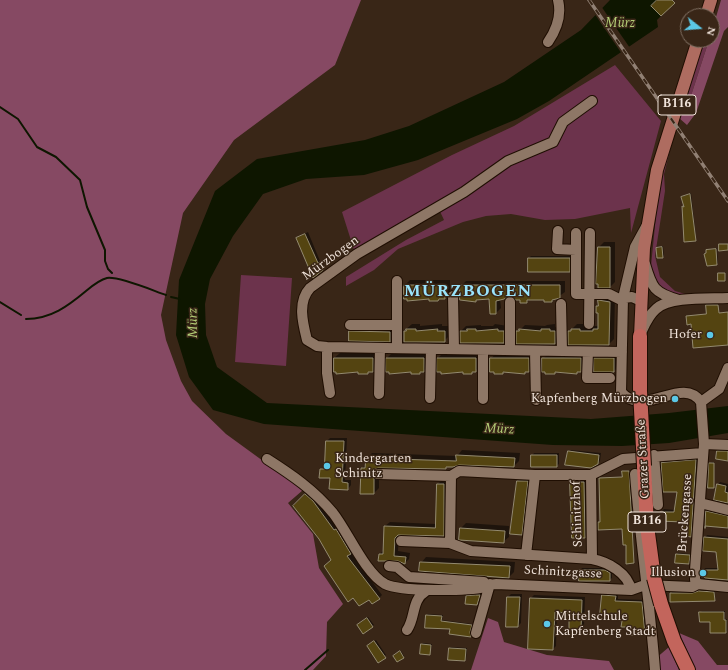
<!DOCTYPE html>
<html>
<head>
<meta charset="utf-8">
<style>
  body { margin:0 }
  #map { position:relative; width:728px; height:670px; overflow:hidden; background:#392617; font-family:Spectral,serif }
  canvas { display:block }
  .north { position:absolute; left:680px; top:8px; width:40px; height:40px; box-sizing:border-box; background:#392617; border:1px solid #827265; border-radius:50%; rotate:107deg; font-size:11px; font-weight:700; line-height:16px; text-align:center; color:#f0e3da }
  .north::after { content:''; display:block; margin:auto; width:14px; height:18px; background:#5bc8e7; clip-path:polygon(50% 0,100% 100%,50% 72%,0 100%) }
</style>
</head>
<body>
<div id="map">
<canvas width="728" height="670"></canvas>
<div class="north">N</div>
</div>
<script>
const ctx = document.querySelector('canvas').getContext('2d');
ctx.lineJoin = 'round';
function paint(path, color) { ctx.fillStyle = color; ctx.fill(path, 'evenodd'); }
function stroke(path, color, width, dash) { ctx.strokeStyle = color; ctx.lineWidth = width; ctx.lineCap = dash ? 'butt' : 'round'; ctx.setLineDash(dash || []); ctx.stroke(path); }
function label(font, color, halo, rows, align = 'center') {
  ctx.font = font + ' Spectral,serif'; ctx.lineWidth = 3; ctx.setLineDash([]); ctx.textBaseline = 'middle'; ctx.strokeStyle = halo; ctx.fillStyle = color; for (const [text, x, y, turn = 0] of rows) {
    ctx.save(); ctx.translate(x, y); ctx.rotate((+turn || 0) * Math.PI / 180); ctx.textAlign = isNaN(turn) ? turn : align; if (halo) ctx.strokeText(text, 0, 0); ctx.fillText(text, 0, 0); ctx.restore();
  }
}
paint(new Path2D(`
  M703,40H709L688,105L679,118Z
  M615,65L661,121L631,233L630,208L575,219L545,220L511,214L486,216L463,222L398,249L374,270L346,286V277L406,240L444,220L437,205L355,253L342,212L452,155L514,126Z
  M675,131L664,174L665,191L655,256L660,277L675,291L692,296L668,294L655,283L651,266L660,175Z
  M241,275L292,278L286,366L235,362Z`), '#6c334c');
paint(new Path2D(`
  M0,0H361L335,65L234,140L183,213L161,315L166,340L181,381L192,401L226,434L303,490L288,503L313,534L319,568L343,604L327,622L326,656L313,670H0Z
  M721,0H728V27L724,31L696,113L687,125L679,118L688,105L709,40H712V31Z
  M488,618L498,622L504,642L547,655L609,661L614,670H471Z
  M679,633L698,641L717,665H728V670H696Z
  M669,647L679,670H657L655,659Z`), '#864963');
paint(new Path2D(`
  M610,0H657L651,6L661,16L657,20L658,27L549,101L517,119L418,160L364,175L306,179L263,194L233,236L210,279L205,304L206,335L217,367L267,403L591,419L669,413L728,406V433L669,443L622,446L553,445L264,424L213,410L189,377L176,335L179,280L215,191L257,159L365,140L409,126L504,82L581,30Z`), '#0e1600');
paint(new Path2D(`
  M601,6L630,48L622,54L594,13Z`), '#392617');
paint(new Path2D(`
  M691,193L696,238L695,240L683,207L684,205L682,197Z
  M308,232L320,261H322L325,267L323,270L297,238Z
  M604,242H615V282L610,287H599V247Z
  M663,246L664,255L663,257L657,248Z
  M717,248L718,263L717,264L707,251Z
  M531,256H571V268L569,271L529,258Z
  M410,280H450V293L445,298H430L404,286Z
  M466,281H565V292L551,302L545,299H530L527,302L510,294L500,299L501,308L496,313L490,298H478L476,300L461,286Z
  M604,296L615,297L614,339L609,344L569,332L577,324H585V326H597L599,325V312L597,307Z
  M412,324H420V326L442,324V326H449V336L444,341L404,331Z
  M495,324L508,326V337L503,342L461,331L466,326L481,325V326H493Z
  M555,324V327L560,326V338L555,343L518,332L525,325L545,326L547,325Z
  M356,327H395V335L390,341L350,340V332Z
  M340,353H378V366L373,371L334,358Z
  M392,353H429V366L420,373L412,371L387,358Z
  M443,353H481V366L472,373L464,371H442L438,358Z
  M533,353L534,366L525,373L505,371L503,373L490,359L496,354Z
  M586,353L585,366L576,373L556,372L554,373L546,371L543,359L548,354Z
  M600,353L619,354V366L614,371L595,359Z
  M330,438H347L345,480H351V485L348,489L321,470L325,466L327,441Z
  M721,449H728V460L718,452Z
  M462,450L520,453L519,461L514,466L459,464L448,466L446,468L376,467L379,473V488L374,493H361L362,468L367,464V458L372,453L457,456Z
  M571,450L601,453L600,461L597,464L569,452Z
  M534,453H559V464L556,466L532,456Z
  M699,458L693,533L690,536L684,521L661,512L664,509L675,510L678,490L662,463L665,460Z
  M712,462H714L713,487L710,464Z
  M623,471H630L634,562L627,563V544L623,528L599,522L601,521V478L623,477Z
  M523,476H532L526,529L521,534L518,481Z
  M576,477H588L590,531L585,537H573L571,482Z
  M442,480H449L448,531L443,535L399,534L398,551L410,553L409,559L405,563L380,554L384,550L385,526L390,522L436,524L438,484Z
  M720,482L728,484V502L718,485Z
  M309,492L339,526L353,550L351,553L382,595L379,598L332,560L319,538L294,506Z
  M709,510L728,514V527L707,512Z
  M466,523L509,526V537L503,542L461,528Z
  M707,535L728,537V570L702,571L705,568H719L717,551L705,538Z
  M678,553L690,554V562L688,563L677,554Z
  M426,557L515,562L514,572L509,577L421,563Z
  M582,568H607L612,571V578L609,580L580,571Z
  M701,590L715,591V599L671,601L672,592L694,593Z
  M606,593H618V599L645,600L648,631L645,634H630V626L603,596Z
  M481,594L477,604L467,596L468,595Z
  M511,594H522L521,623L518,626L508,597Z
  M534,595L585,597L584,626L581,629L570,612L557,611L556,646L553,649L529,648L531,598Z
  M702,611H725V619H727V631L711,632V621L700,613Z
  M428,614L443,615L442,620L472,624V635L471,636L451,628L427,615Z
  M368,617L374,625L364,632L360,623Z
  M376,640L386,655L379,661L370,645Z
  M423,643L432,644L430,654L422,645Z
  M451,647L467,648L466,659L465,660L450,648Z
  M401,651L404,656L403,657L395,655Z`), '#0007');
stroke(new Path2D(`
  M0,107L18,119L37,147L56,157L80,180L87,207L105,250V261L108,269L112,273
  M171,297L180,299
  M0,302L21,315
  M26,319C51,319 68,306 86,291C92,286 99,280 107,278C119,276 154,291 166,295
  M305,670L328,650`), '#0e1600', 2);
const building = new Path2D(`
  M657,0H672L675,3L661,16L651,6Z
  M690,194L696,241L684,242L682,206L684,207L681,197Z
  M305,234L318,263L320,262L323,270L313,278L296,238Z
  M719,244H728V250L719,251Z
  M598,247H610V288H598V284H596Z
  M662,247L663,258H657L656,248Z
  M716,249L717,265L707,266L704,254L706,253V250Z
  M528,258H570V272H528Z
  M718,273H725V281H718Z
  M404,285H445V299H439L438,301H429V299L407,301V299H404Z
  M460,285H560V298L552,300V302H544V300H527V303H520V300H516L510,296L504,299L496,301V314H490L489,299L476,300V302L460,300Z
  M598,300L610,302L609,345H568V331H571V329H580V331H593V329H598V313H596V306H598Z
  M706,305H718L719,313L728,312V345L693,348L691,324L687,325L686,316L706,314Z
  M406,329H416V331L438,329L437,331H445V342H404V331H406Z
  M467,329H476V331L498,329V331H504V343H460V331H467Z
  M519,329L541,331V329H550V331H555V344H516V331H519Z
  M349,331L390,332V342L349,341Z
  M334,358H373V372H368V374H358V372L336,374V372H334Z
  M386,358H424V372H420V374H411V372L389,374V372H386Z
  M437,358H476V372H472V374H463V372L441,374V372H437Z
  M490,358H529V372H525V374L503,372V374H494V372H490Z
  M542,358H581V372H577V374L555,372V374H545V372H542Z
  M594,358H614V372H594Z
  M326,441H344L342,482L348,483V490L329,489L330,478H319L320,469H324Z
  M568,451L599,455L598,464L591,468L565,465Z
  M717,451H728V461L716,459Z
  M456,455L515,458L514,467L459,465L453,467H446V469L378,468L373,470L372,473L374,479V494H360L361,468H365L366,458L456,461Z
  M531,455H557V467H531Z
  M696,460L691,537L680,535L683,522L659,521L660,512H674L677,492H663L661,463Z
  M709,463H714V488H708Z
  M622,471H629L634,563L626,564V545H623L622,529L598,530V522H600L599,478L622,477Z
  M517,481H528L522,535L510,534Z
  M570,482H584L585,538H572Z
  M437,484H444V536L398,535L395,538L394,556L406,557L405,564L398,561H378L379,554H383L384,526L435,528Z
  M717,484L726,486L725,492L728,493V503L714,500Z
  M305,494L313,501L334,530L336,529L351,554L347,556L380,599L372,604L369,600L359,606L353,598L348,602L324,566L331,560L319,539L293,506Z
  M706,511L728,516V528L705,526V528Z
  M460,528L505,531L504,543L459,540Z
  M704,537L728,539V580L705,578L702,575V570H718L716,552L703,551Z
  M676,554L690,555L689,564L675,563Z
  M420,562L510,566L509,578L419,571Z
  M579,570H605L610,573V581H579Z
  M699,591L714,592L715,601L670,602V593H692Z
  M476,595H480L477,605L465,604L466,596Z
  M602,595L616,596L615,601L642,602L645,635H629V627H621L622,621L617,620V616L600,615Z
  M507,597H520L518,627H506Z
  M530,598L582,600L581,630H569V613L555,612L553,650L528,649Z
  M699,612H724V620H726V633H710V622H700Z
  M426,615L442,616L441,621L472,625L470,632L471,637L449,634L450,629L425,628Z
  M367,618L373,627L363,634L357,625Z
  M374,641L386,658L378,663L367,646Z
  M421,644L431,645L430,655L420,654Z
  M449,648L466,649L465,661L448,660Z
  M400,651L404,658L397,662L393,656Z`);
paint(building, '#544411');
stroke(building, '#938a70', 1);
const minor = new Path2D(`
  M548,42C557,29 562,16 558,0
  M592,101L563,122L553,142L508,161L464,192L357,254L310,288C297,302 303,324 307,340L317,346L327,347L622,352
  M647,225L635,247L623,298L621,392C644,419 682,375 701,402
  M558,231L557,249L576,250
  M576,233V294H609L623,301
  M645,264C652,288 654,293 679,300
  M453,296L454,349
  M623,298L632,297L641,301
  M510,302V350
  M561,304L562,351
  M589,324L590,233
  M350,325H397
  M641,333C645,324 648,316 656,309C670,296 709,299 728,298
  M327,347V373L330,393
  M397,348V281
  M535,351L536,400
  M588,352L587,378H610
  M379,394L380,348
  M430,398L431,349
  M483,399V350
  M701,402L719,389L728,368
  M704,444L728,445
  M654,455L658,505
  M267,459C292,475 314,490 333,513C348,532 365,573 385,584C401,592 467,591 485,587C489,586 492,584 496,584L631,590L645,585L692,587L698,584
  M378,474L451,476
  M635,474C640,539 650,604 655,670
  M591,475L592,559C608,562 628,573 631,590
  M591,475L623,459L703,453
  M700,503L728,510
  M401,541L450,543L471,551L592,559
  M450,543L451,476L459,471L535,475H591
  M526,555L535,475
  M389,566L397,567L409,577L484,582
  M698,584L695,580V570L704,444L701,402
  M698,584L728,587
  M407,630C416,617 411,600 426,591
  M476,633L490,584`);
const major = new Path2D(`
  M706,16L711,0
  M640,336L644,248L657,170L698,40`);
const highway = new Path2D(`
  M640,336V391
  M644,466L647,526L654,578
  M661,604L674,641L688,670`);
stroke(minor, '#1f0e02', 12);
stroke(major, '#1f0e02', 14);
stroke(highway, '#1f0e02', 16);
stroke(minor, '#8e7766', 10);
stroke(major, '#ae6c60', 12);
stroke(highway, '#c3655c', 14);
const rail = new Path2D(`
  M589,0L728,201`);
stroke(rail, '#918074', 3.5);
stroke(rail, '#392617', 2, [6]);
const highwayBridge = new Path2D(`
  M640,391L644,466
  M654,578L661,604`);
stroke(highwayBridge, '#1f0e02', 16, []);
stroke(highwayBridge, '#c3655c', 14);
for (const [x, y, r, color] of [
  [710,335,4,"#5bc8e7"],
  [675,399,4,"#5bc8e7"],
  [327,466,4,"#5bc8e7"],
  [703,573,4,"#5bc8e7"],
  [547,624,4,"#5bc8e7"]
]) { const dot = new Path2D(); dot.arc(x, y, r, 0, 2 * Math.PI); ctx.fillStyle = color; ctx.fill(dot); stroke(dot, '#392617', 1.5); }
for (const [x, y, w] of [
  [677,105,38],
  [647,522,38]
]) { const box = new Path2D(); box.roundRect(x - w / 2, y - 10, w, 20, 3); ctx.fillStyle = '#392617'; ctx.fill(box); stroke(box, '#f0e3da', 1); }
label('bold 12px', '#f0e3da', null, [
  ["B116",677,105],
  ["B116",647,522]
]);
label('13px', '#f0e3da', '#392617', [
  ["Mürzbogen",331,259,-36],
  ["Grazer Straße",644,459,-93],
  ["Brückengasse",686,513,-86],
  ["Schinitzhof",578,514,-92],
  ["Schinitzgasse",563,573,3]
]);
label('13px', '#f0e3da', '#392617', [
  ["Hofer",702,335],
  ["Kapfenberg Mürzbogen",667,399],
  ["Kindergarten",335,459,"left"],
  ["Schinitz",335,474,"left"],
  ["Illusion",695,573],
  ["Mittelschule",555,617,"left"],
  ["Kapfenberg Stadt",555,632,"left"]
], 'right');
label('italic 14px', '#b3ce76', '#392617', [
  ["Mürz",620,24],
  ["Mürz",194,323,-91],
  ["Mürz",499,430,3]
]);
ctx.letterSpacing = '1px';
label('bold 17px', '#9ae4fb', '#392617', [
  ["MÜRZBOGEN",468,293]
]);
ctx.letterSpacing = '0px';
</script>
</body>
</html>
